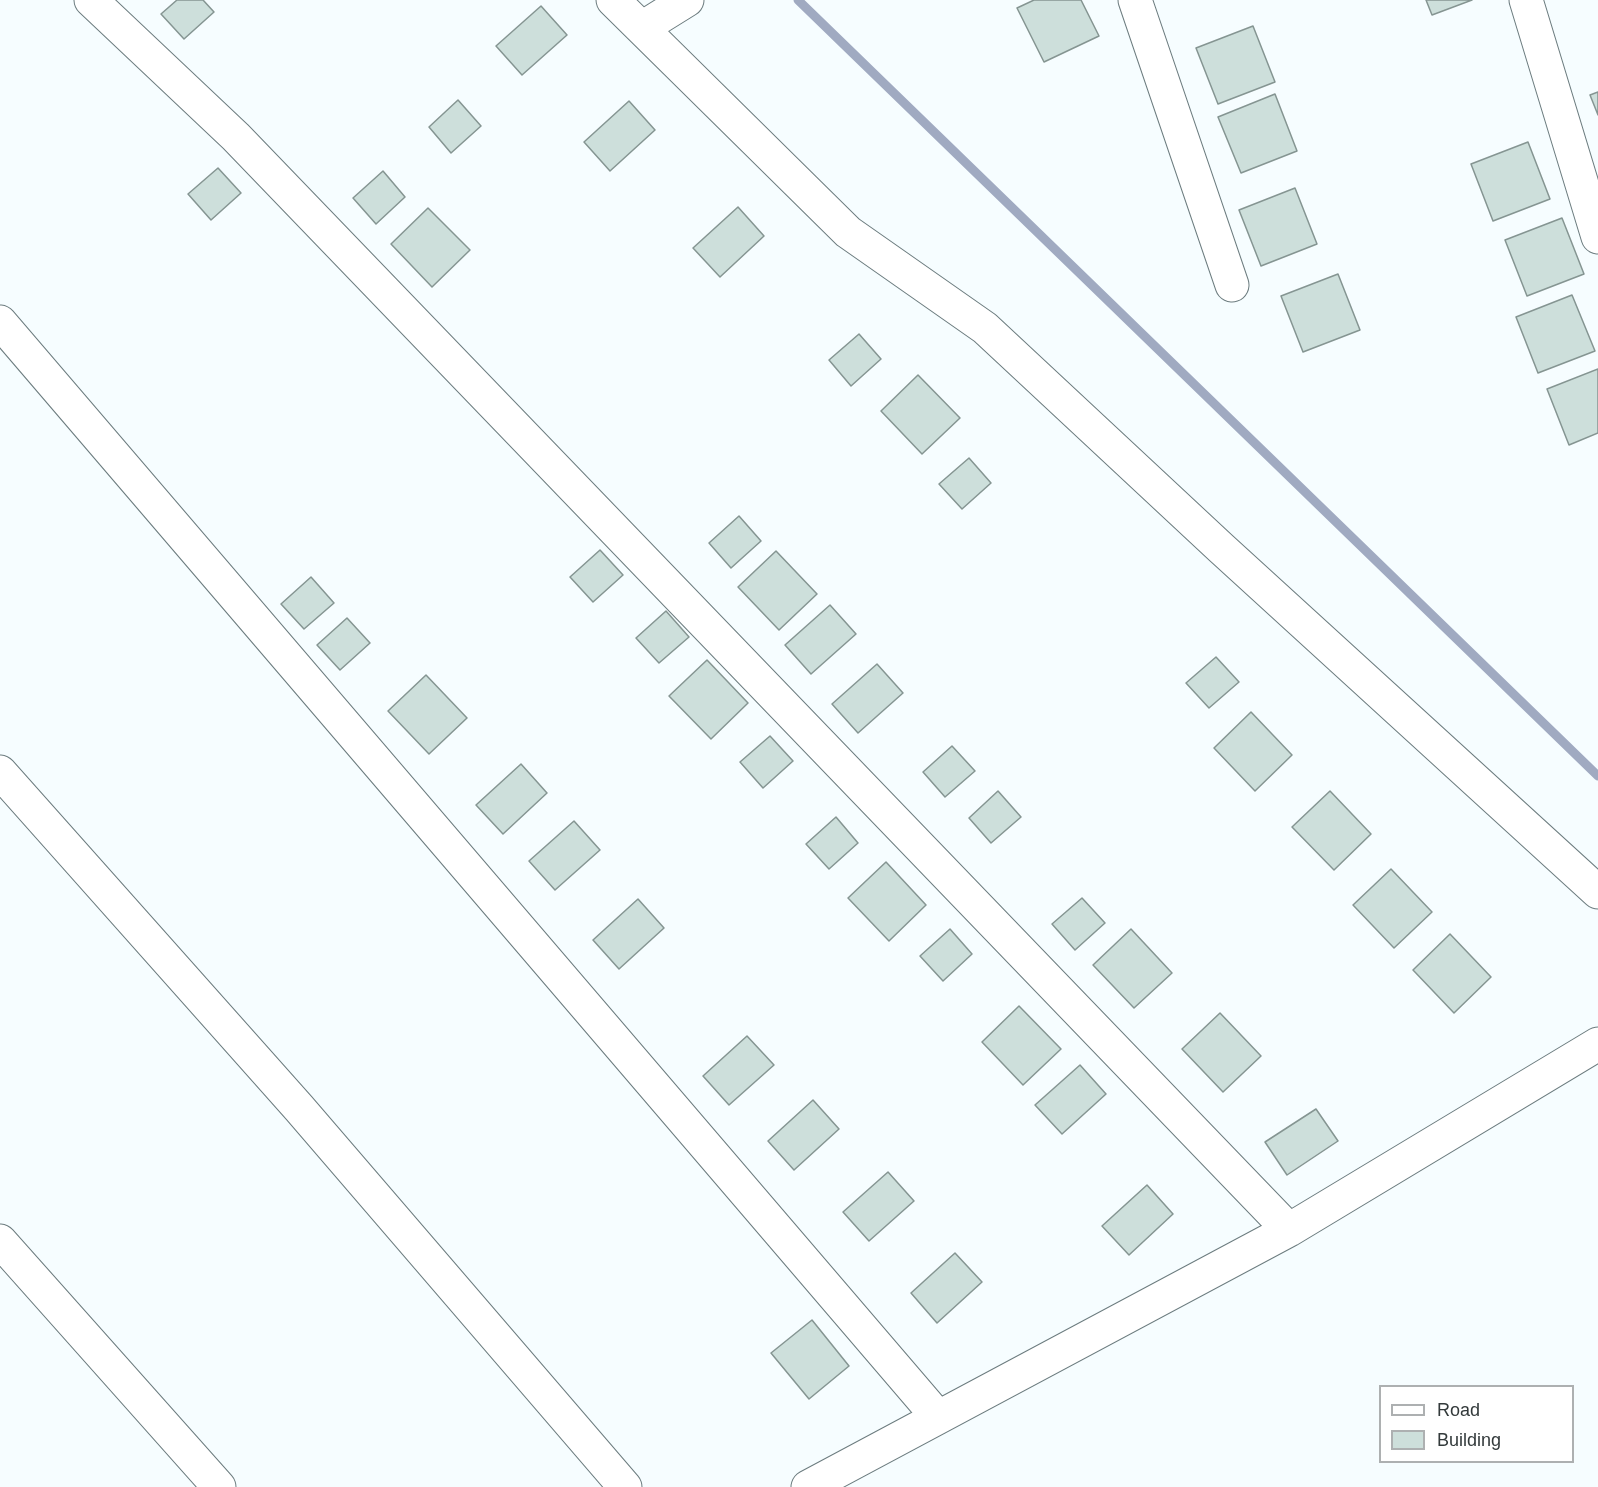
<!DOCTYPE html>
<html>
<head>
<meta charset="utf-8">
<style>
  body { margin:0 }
  #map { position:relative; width:1598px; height:1487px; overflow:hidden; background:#f6fdff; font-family:Arial,sans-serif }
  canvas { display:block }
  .legend { position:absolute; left:1379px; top:1385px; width:195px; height:78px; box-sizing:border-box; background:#fff; border:2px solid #adb0b1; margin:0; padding:8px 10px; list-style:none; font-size:18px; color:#333a3b }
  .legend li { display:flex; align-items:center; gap:12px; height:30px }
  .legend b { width:30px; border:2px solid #adb0b1 }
</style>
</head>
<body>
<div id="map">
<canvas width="1598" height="1487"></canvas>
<ul class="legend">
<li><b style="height:8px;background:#fff"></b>Road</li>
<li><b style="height:16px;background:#cddfdb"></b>Building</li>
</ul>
</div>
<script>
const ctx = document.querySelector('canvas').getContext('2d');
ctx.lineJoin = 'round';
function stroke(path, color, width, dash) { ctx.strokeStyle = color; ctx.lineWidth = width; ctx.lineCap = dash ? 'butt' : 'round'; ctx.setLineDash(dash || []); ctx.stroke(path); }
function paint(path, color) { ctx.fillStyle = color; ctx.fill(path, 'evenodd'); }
stroke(new Path2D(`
  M798,0L1598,776`), '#a0aac1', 9);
const building = new Path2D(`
  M177,0H203L214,12L184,39L161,14Z
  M1034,0H1081L1099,36L1044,62L1017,8Z
  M1426,0H1472L1432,15Z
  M541,6L567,35L522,75L496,46Z
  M1253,26L1275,82L1218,104L1196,48Z
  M1598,92V115L1590,95Z
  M1275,94L1297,151L1241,173L1218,117Z
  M458,100L481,126L451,153L429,127Z
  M629,101L655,130L610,171L584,142Z
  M1528,142L1550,199L1493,221L1471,164Z
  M218,168L241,193L211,220L188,194Z
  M383,171L405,197L376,224L353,198Z
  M1295,188L1317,244L1261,266L1239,210Z
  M738,207L764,236L720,277L693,248Z
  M428,208L470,250L432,287L391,244Z
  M1562,218L1584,274L1527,296L1505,240Z
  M1338,274L1360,330L1303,352L1281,296Z
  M1572,295L1595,351L1538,373L1516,317Z
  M859,334L881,359L851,386L829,360Z
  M1598,369V433L1569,445L1547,389Z
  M918,375L960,418L922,454L881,411Z
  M969,458L991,483L962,509L939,484Z
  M739,516L761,541L731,568L709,543Z
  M600,550L623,575L593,602L570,577Z
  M776,551L817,594L779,630L738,587Z
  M311,577L334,603L304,629L281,604Z
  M830,605L856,634L811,674L785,645Z
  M666,611L689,637L659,663L636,638Z
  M347,618L370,643L340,670L317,645Z
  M1216,657L1239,682L1209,708L1186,683Z
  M707,660L748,703L711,739L669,696Z
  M877,664L903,693L858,733L832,704Z
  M426,675L467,718L429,754L388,711Z
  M1251,712L1292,755L1255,791L1214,748Z
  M770,736L793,761L763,788L740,762Z
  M952,746L975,771L945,797L923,772Z
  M521,764L547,793L503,834L476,805Z
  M998,791L1021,817L991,843L969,818Z
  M1330,791L1371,834L1334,870L1292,827Z
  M836,817L858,843L829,869L806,844Z
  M574,821L600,850L555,890L529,861Z
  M886,862L926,905L889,941L848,898Z
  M1391,869L1432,912L1394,948L1353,905Z
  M1082,898L1105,923L1075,950L1052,924Z
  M638,899L664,928L619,969L593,940Z
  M950,929L972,954L943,981L920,956Z
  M1131,929L1172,973L1134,1008L1093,965Z
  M1450,934L1491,977L1454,1013L1413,970Z
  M1019,1006L1061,1049L1023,1085L982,1042Z
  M1220,1013L1261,1056L1223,1092L1182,1049Z
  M747,1036L774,1065L729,1105L703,1076Z
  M1080,1065L1106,1094L1062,1134L1035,1105Z
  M813,1100L839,1129L794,1170L768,1141Z
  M1316,1109L1338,1141L1287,1175L1265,1142Z
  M888,1172L914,1201L869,1241L843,1212Z
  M1147,1185L1173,1214L1129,1255L1102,1226Z
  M955,1253L982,1282L937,1323L911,1293Z
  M812,1320L849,1366L809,1399L771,1353Z`);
paint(building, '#cddfdb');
stroke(building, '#859592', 1.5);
const minor = new Path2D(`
  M91,0L236,137L1289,1230
  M613,0L848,232L985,328L1221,548L1598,892
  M1135,0L1232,285
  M1526,0L1598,237
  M642,28L687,0
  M0,322L937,1416
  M0,772L299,1108L625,1487
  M0,1241L219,1487
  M808,1487L1289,1230L1598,1044`);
stroke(minor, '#6c7c7f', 35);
stroke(minor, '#fff', 33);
</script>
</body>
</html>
